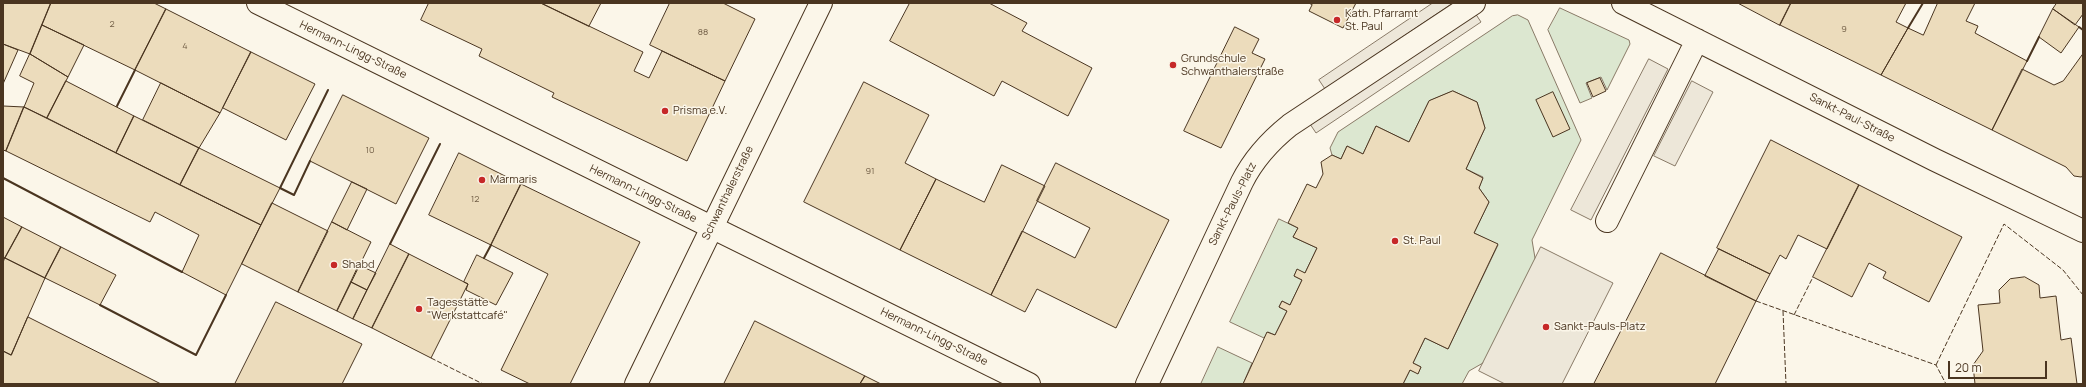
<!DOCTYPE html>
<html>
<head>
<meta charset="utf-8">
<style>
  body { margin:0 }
  #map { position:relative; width:2086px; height:387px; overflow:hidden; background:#fbf6e9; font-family:Manrope,sans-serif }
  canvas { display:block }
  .frame { position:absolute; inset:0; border:4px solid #4a3520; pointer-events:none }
  .scale { position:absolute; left:1948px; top:361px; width:99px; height:18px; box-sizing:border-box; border:2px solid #4a3520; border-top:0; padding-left:5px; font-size:12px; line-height:14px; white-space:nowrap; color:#4a3520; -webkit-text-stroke:3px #fbf6e9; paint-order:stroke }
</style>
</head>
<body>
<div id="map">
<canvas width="2086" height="387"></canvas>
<div class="frame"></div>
<div class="scale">20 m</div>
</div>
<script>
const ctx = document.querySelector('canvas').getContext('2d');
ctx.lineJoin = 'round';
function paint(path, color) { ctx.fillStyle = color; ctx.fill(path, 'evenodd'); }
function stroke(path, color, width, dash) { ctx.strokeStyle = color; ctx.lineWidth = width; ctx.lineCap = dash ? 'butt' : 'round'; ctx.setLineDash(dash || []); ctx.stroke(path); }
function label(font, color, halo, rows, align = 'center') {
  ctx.font = font + ' Manrope,sans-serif'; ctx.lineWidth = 3; ctx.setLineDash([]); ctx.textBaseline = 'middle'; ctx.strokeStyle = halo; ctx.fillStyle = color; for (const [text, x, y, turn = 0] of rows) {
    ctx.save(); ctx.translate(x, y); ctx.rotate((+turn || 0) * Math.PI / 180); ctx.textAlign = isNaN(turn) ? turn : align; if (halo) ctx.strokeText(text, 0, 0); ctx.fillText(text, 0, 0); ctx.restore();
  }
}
const green = new Path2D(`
  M1560,8L1629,40L1630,44L1607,90L1601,77L1586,83L1592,98L1580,103L1548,30Z
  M1518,15L1528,20L1581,140L1532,240L1536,264L1490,359L1469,371L1462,384H1403L1410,370L1418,373L1421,367L1413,363L1425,338L1448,349L1498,245L1474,233L1489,202L1479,188L1483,177L1466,169L1485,128L1477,102L1453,91L1429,101L1409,142L1376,126L1363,154L1347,146L1341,159L1332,155L1330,148L1338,132L1512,16Z
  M1279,219L1298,228L1293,237L1317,248L1305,273L1297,270L1294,276L1302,280L1290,305L1282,301L1279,307L1287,311L1275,335L1268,332L1264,338L1230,322Z
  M1218,347L1252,363L1243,384H1201Z`);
paint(green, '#dce7d0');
stroke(green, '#887966', 1);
const parking = new Path2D(`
  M1433,3H1453L1325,89L1319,80Z
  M1475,13L1481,22L1316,133L1310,124Z
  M1649,59L1668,69L1591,220L1571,210Z
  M1692,81L1713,92L1675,166L1654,156Z
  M1541,247L1613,283L1562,384H1505L1479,371Z`);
paint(parking, '#ede7d9');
stroke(parking, '#887966', 1);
const building = new Path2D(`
  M3,3H51L30,54L3,44Z
  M51,3H154L166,9L135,70L42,25Z
  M429,3H541L643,52L634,71L649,78L662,51L725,81L687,161L552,97L554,93L479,56L482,49L421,20Z
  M541,3H601L589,26Z
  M670,3H723L755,19L725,81L650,45Z
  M910,3H989L1027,23L1022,31L1092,68L1068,116L1002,81L994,96L890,41Z
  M1309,3H1356L1343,28L1309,11L1312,5Z
  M1738,3H1791L1780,25Z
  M1791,3H1906L1896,22L1908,28L1881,75L1780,25Z
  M1938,3H1975L1966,21L1978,26L1975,33L2027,61L1992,130L1881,75L1908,28L1923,35Z
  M2057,3H2083V14L2075,25L2053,9Z
  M166,9L251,52L220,113L135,70Z
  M2053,9L2079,27L2061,53L2039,37Z
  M42,25L84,45L68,77L30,54Z
  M1235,27L1259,39L1252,53L1265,59L1221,148L1184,131Z
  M3,44L18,50L3,84Z
  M251,52L315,84L286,140L223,108Z
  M30,54L68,77L47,118L24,107L34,83L20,76Z
  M2083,54V176L2081,177L2074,176L2066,167L1992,130L2022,69L2054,85L2063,81Z
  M1600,78L1606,91L1593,97L1587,83Z
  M66,81L134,116L116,153L47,118Z
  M864,82L929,115L905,163L936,179L900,250L804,202Z
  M161,83L220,113L199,148L143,120Z
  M1453,91L1477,102L1485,128L1466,169L1483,178L1479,188L1489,202L1474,233L1498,244L1448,349L1425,338L1413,363L1421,367L1418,374L1410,370L1403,384H1243L1267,332L1275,335L1287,311L1279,307L1282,301L1290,305L1302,280L1294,276L1297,269L1305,273L1317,248L1293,237L1298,228L1288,223L1307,184L1316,188L1323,174L1321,162L1332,155L1341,159L1347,146L1363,154L1376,126L1409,142L1429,101Z
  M1553,92L1570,129L1553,137L1536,100Z
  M343,95L429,138L396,204L310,161Z
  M3,106L24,107L6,151L3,150Z
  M24,107L261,225L226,295L182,272L199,235L155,212L150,222L6,151Z
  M134,116L199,148L180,185L116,153Z
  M1771,140L1859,185L1827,249L1798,235L1786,259L1780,255L1770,274L1717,248Z
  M199,148L280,188L261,225L180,185Z
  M459,153L521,184L491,245L429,215Z
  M1056,163L1169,220L1116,328L1037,289L1025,312L991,295L1022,231L1075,258L1090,228L1037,201Z
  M1002,165L1045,186L991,295L900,250L936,179L984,202Z
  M352,182L367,189L347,230L332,222Z
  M521,184L640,242L570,384H530L501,370L548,274L491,245Z
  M1859,185L1962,237L1929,302L1883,278L1886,272L1869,263L1852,297L1813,277Z
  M272,203L328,231L298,292L242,264Z
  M3,217L22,227L5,258L3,257Z
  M332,222L371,242L337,311L298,292Z
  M22,227L61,247L45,278L5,258Z
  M390,244L409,254L372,328L353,319Z
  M61,247L116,275L100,305L45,278Z
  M1719,249L1770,274L1756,301L1705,276Z
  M1661,253L1756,301L1715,384H1594Z
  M409,254L468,284L431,358L372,328Z
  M477,255L513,273L496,305L466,290L468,284L464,282Z
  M5,258L45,278L11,355L3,351V263Z
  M359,265L376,273L367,290L351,282Z
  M2025,277L2039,285L2040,298L2056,296L2061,340L2071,338L2077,384H1975L1973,365L1983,351L1978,305L2000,303L1999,290L2010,279Z
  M351,282L367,290L353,319L337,311Z
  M276,302L362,344L342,384H235Z
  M28,317L161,384H3V351L11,355Z
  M755,321L865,376L860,384H724Z
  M865,376L881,384H860Z`);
paint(building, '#ecdcbc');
stroke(building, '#4a3520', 1);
const street = new Path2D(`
  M258,3L1029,384
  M1623,3L1935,160L2083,231
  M1607,221L1697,40
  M1147,384L1242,182C1254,158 1270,141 1290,125L1474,3`);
const secondary = new Path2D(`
  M636,384L821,3`);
stroke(street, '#4a3520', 24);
stroke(secondary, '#4a3520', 24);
stroke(street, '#fbf6e9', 22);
stroke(secondary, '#fbf6e9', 22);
stroke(new Path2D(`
  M1756,301L1936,365L1946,384
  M1783,311L1786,384
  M1794,315L1813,277
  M431,358L483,384
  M1936,365L2004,224L2063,270L2083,295`), '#4a3520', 1, [5, 2]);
stroke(new Path2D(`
  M2079,27L2083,30
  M1908,28L1923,3
  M2027,61L2039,37
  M117,106L135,70
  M310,161L294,195L280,188L328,90
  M3,178L182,272
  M390,244L440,144
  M484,258L491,245
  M100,305L196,355L226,295`), '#4a3520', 2);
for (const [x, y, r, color] of [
  [1337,20,4,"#c62828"],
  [1173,65,4,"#c62828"],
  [665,111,4,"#c62828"],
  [482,180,4,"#c62828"],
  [1395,241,4,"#c62828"],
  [334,265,4,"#c62828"],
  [419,309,4,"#c62828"],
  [1546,327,4,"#c62828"]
]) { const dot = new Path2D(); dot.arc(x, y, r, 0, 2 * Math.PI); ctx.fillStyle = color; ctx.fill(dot); stroke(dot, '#fbf6e9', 1.5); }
label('9px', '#725f47', null, [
  ["2",112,24],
  ["9",1844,29],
  ["88",703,32],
  ["4",185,46],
  ["10",370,150],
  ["91",870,171],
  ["12",475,199]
]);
label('11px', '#4a3520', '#fbf6e9', [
  ["Kath. Pfarramt",1345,14],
  ["St. Paul",1345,27],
  ["Grundschule",1181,59],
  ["Schwanthalerstraße",1181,72],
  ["Prisma e.V.",673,111],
  ["Marmaris",490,180],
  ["St. Paul",1403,241],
  ["Shabd",342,265],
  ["Tagesstätte",427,303],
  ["\"Werkstattcafé\"",427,316],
  ["Sankt-Pauls-Platz",1554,327]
], 'left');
label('11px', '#4a3520', '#fbf6e9', [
  ["Hermann-Lingg-Straße",353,50,26],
  ["Sankt-Paul-Straße",1852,118,27],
  ["Schwanthalerstraße",728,193,-64],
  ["Hermann-Lingg-Straße",643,194,26],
  ["Sankt-Pauls-Platz",1233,204,-63],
  ["Hermann-Lingg-Straße",934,337,26]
]);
</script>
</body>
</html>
